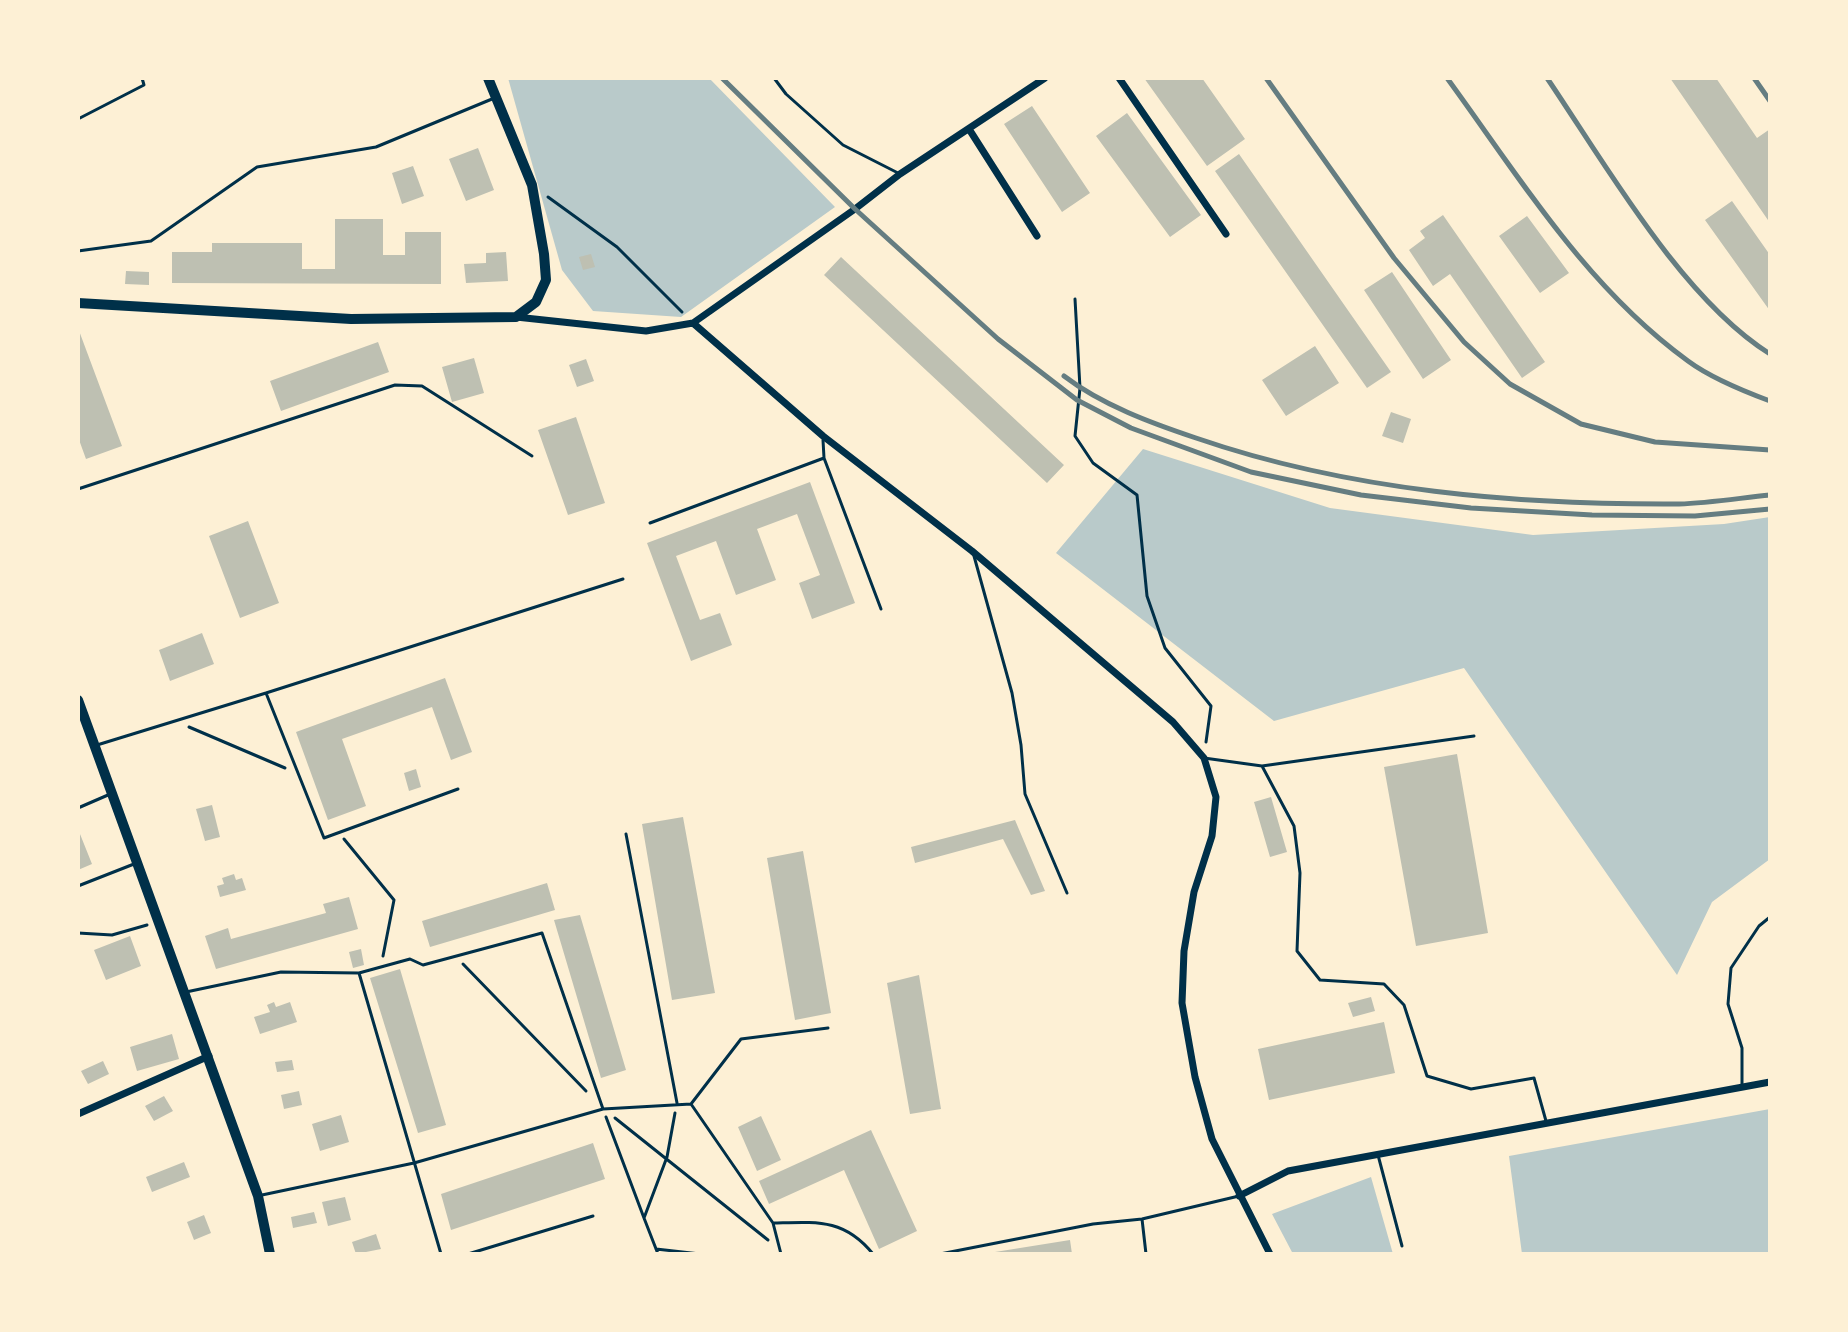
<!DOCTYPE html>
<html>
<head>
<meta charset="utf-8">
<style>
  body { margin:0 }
  #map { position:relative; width:1848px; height:1332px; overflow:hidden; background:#fdf0d5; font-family:Commissioner,sans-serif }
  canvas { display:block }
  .frame { position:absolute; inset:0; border:80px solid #fdf0d5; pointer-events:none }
</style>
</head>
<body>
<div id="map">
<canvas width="1848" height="1332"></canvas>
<div class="frame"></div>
</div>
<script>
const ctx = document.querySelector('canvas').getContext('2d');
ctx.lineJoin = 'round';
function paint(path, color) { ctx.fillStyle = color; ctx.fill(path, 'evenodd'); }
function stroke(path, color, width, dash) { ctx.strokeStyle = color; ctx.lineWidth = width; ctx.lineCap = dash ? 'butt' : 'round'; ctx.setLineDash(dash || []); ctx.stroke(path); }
paint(new Path2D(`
  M508,78H709L835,207L681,317L593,311L562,270Z
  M1143,449L1330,508L1533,535L1724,524L1770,517V859L1712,902L1677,975L1464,668L1274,721L1056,553Z
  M1770,1109V1254H1522L1509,1156Z
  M1371,1177L1393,1254H1293L1272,1214Z`), '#b9caca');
paint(new Path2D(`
  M1144,78H1202L1245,139L1207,166Z
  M1670,78H1716L1757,138L1770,129V223Z
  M1032,106L1090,193L1062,212L1004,124Z
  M1127,113L1201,215L1170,237L1096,136Z
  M478,148L494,190L466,201L449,159Z
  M1239,154L1391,372L1367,388L1215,171Z
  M413,166L424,196L402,204L392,173Z
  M1732,201L1770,255V311L1705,220Z
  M1443,215L1545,362L1522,378L1450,274L1433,286L1409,250L1425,238L1420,231Z
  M1527,216L1569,273L1540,293L1499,236Z
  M335,219H383V255H405V232H441V284L172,283V252H212V243H302V269H335Z
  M506,252L508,281L466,283L464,264L486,263V253Z
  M591,254L595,267L583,270L579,257Z
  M841,257L1064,465L1047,483L824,275Z
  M126,271L149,272V285L125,284Z
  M1392,272L1451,360L1423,379L1364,290Z
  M78,328L122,446L86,459L78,437Z
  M378,342L389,372L281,411L270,381Z
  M1315,346L1339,383L1286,416L1262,380Z
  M474,358L484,393L452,402L442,367Z
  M586,359L594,381L577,387L569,365Z
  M1391,412L1411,419L1403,443L1382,436Z
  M576,417L605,503L568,515L538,430Z
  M810,482L855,603L812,619L799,583L820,575L797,514L757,529L776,580L736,595L716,541L676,556L700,620L720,613L732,645L691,661L647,543Z
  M248,521L279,603L240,618L209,536Z
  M202,633L214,664L170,681L159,650Z
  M445,678L472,752L451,760L432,707L342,739L366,806L328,820L296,732Z
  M1457,754L1488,933L1416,946L1384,767Z
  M416,769L421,787L409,791L404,773Z
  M1271,797L1287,852L1270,857L1254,802Z
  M212,805L220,837L205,841L196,809Z
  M683,817L715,993L672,1000L642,824Z
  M1015,820L1045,891L1031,895L1003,839L915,863L911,847Z
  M78,829L92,864L78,870Z
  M803,851L831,1013L795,1020L767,858Z
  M234,874L236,880L242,878L246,890L220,897L217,886L224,884L222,878Z
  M547,883L555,910L430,947L422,921Z
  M349,897L358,929L216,969L205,936L228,928L231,939L326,913L323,904Z
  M580,915L626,1070L601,1078L554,920Z
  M130,936L141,966L106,980L94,950Z
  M361,949L364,965L353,968L349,952Z
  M400,969L446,1125L418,1133L370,978Z
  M919,975L941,1109L910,1114L887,983Z
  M1371,997L1375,1011L1353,1017L1348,1003Z
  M274,1002L276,1007L290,1002L297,1022L260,1034L254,1017L270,1012L267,1005Z
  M1384,1022L1395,1073L1269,1100L1258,1049Z
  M172,1034L179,1059L137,1071L130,1047Z
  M292,1060L294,1070L277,1072L275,1062Z
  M103,1061L109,1074L88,1084L81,1071Z
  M299,1091L302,1105L284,1109L281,1095Z
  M164,1096L173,1111L154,1121L145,1106Z
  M341,1115L349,1142L320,1151L312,1124Z
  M761,1116L781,1160L757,1171L738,1127Z
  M871,1130L917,1231L879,1249L844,1170L769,1204L759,1181Z
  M593,1143L605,1179L451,1230L441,1194Z
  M184,1162L190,1177L152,1192L146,1177Z
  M345,1197L351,1220L328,1226L322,1202Z
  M314,1212L317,1223L293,1228L291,1217Z
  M204,1215L211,1233L194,1240L187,1222Z
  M376,1234L381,1249L356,1254L352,1242Z
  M1070,1240L1072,1254H995V1252Z`), '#bec0b2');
stroke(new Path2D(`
  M548,197L617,247L682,312
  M1075,299L1080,388L1075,436L1093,463L1137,495L1147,596L1165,648L1211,706L1206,742
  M189,727L285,768
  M344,839L394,900L383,956
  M78,933L112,935L147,925
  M463,964L586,1091
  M606,1117L644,1218
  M615,1118L768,1240
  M656,1249L700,1254
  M658,1254L644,1218L667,1157L675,1113`), '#003049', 3);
stroke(new Path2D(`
  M774,78L786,94L843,145L900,174
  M78,119L144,85L142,78
  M78,251L151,241L257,167L376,147L492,99
  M823,440L824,458L881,609
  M78,489L395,385L422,386L532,456
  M650,523L824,458
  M974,556L1012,693L1021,745L1025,794L1067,893
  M266,693L623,579
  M97,745L266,693L324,838L458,789
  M1204,758L1262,766L1474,736
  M1262,766L1294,826L1300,873L1297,951L1320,980L1384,984L1404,1005L1427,1076L1471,1089L1534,1078L1546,1121
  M78,808L108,795
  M626,834L677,1103
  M78,886L134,864
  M359,973L441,1254
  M186,992L281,972L359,973L410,959L423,965L542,933L603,1109
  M1742,1088V1048L1728,1004L1731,968L1759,926L1770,917
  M691,1104L741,1039L828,1028
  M1378,1155L1402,1246
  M262,1195L414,1163L603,1109L691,1104L773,1223C816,1222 844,1218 873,1254
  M1142,1219L1146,1254
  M773,1223L781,1254
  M468,1254L593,1216
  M940,1254L1093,1224L1142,1219L1239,1196`), '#003049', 3);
stroke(new Path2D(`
  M1119,78L1226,234
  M969,129L1037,236
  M516,317L646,331L693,323L823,436L972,551L1173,722L1204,758L1216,797L1212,836L1194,892L1184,951L1182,1003L1195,1077L1212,1139L1270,1254
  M693,323L855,209L900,174L1045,78
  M78,1114L209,1056
  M1239,1196L1288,1171L1770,1082`), '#003049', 7);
stroke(new Path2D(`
  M78,303L351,319L516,317L536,302L546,280L544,254L532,185L488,78
  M78,700L258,1196L270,1254`), '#003049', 10);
stroke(new Path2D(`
  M722,78L855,209L998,339L1077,400L1131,428L1251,472L1361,495L1471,508L1592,515L1695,516L1770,509
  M1266,78L1394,258L1464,342L1510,384L1581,424L1655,442L1770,450
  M1447,78C1520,178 1586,287 1688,361C1711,378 1743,391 1770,401
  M1547,78C1606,165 1682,299 1770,354
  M1754,78L1770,101
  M1064,376C1102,405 1151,423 1196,438C1350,491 1517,505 1679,504C1709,503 1740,498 1770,495`), '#657d81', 5);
</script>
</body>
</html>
